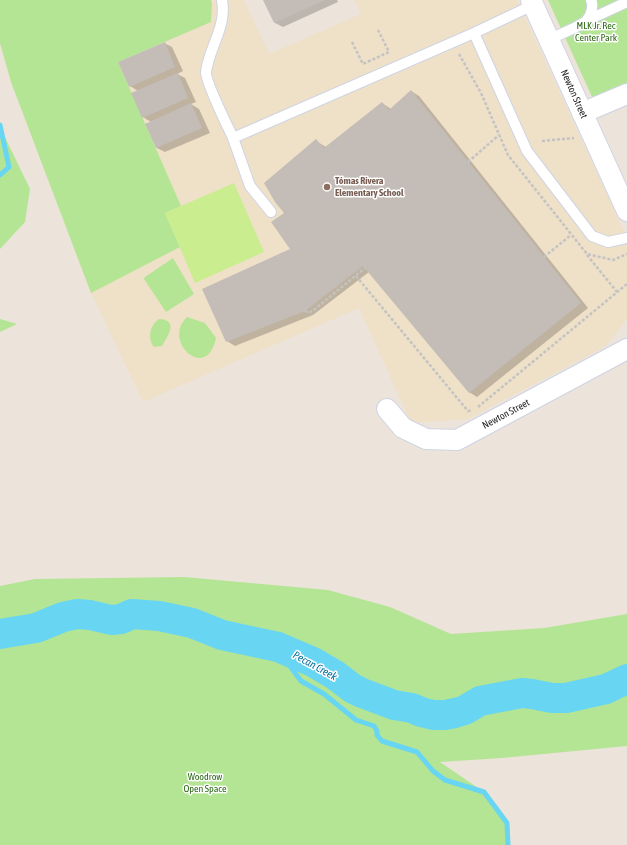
<!DOCTYPE html>
<html>
<head>
<meta charset="utf-8">
<style>
  body { margin:0 }
  canvas { display:block; background:#ece3da }
</style>
</head>
<body>
<canvas width="627" height="845"></canvas>
<script>
const ctx = document.querySelector('canvas').getContext('2d');
ctx.lineJoin = 'round';
function paint(path, color) { ctx.fillStyle = color; ctx.fill(path, 'evenodd'); }
function stroke(path, color, width, dash) { ctx.strokeStyle = color; ctx.lineWidth = width; ctx.lineCap = dash ? 'butt' : 'round'; ctx.setLineDash(dash || []); ctx.stroke(path); }
function label(font, color, halo, rows, align = 'center') {
  ctx.font = font + ' "Asap Condensed",sans-serif'; ctx.lineWidth = 3; ctx.setLineDash([]); ctx.textBaseline = 'middle'; ctx.strokeStyle = halo; ctx.fillStyle = color; for (const [text, x, y, turn = 0] of rows) {
    ctx.save(); ctx.translate(x, y); ctx.rotate((+turn || 0) * Math.PI / 180); ctx.textAlign = isNaN(turn) ? turn : align; if (halo) ctx.strokeText(text, 0, 0); ctx.fillText(text, 0, 0); ctx.restore();
  }
}
paint(new Path2D(`
  M0,0H244L269,54L361,14L354,0H517L627,238V319L606,346L468,419L411,423L359,308L143,402L91,293L11,82L0,43Z`), '#efe0c8');
paint(new Path2D(`
  M0,0H211L212,3L211,22L118,62L181,206L165,213L180,247L91,293L11,82L0,43Z
  M548,0H627V83L593,99Z
  M0,127L30,189L25,222L0,249Z
  M173,258L194,294L166,312L144,279L145,277Z
  M187,317L205,323L216,338C207,383 161,341 187,317Z
  M0,319L17,324L0,332Z
  M159,319C179,320 168,336 162,346L154,347C147,338 150,325 159,319Z
  M184,577L328,590L390,607L451,634L544,628L627,614V746L502,758L440,762L484,792L507,823L508,845H0V586L35,579Z`), '#b4e594');
paint(new Path2D(`
  M234,183L264,252L195,283L165,213Z`), '#caed8f');
paint(new Path2D(`
  M265,0H337L338,2L283,27L275,23Z
  M164,43L172,47L183,71L177,74L185,78L196,102L191,104L199,109L210,133L165,152L157,148L146,124L151,122L143,117L138,91L130,86Z
  M411,91L419,96L588,308L477,397L469,392L369,272L313,315L235,346L227,341L292,249L286,213L316,141L326,147L382,103L391,109Z`), '#0003');
stroke(new Path2D(`
  M0,125L9,167L0,175
  M278,647L284,658L301,681L324,694L356,720L374,726L377,731V735L382,741L417,752L433,771L445,780L484,792L507,823L508,845`), '#68d5f3', 5);
stroke(new Path2D(`
  M0,634L36,628L63,617L77,614L90,615L111,620L121,619L132,614L159,616L192,623L222,635L278,647L313,662L335,675L352,688L362,693L394,705L412,708L421,712L433,715H445L455,713L465,710L480,701L522,693L532,694L552,698H566L606,689L627,679`), '#68d5f3', 30);
paint(new Path2D(`
  M263,0H325L274,23Z
  M165,42L175,67L129,87L118,62Z
  M178,73L188,98L142,118L131,93Z
  M411,90L581,303L469,393L363,266L305,311L226,342L202,289L290,249L271,222L284,213L275,202L264,183L316,139L324,148L382,102L389,110Z
  M191,103L202,128L156,148L145,124Z`), '#c4bdb7');
const lane = new Path2D(`
  M222,0C227,27 209,47 206,72C205,81 228,127 233,138L474,33
  M533,5L474,33L527,151L592,236L608,242L627,238
  M586,21L627,2
  M549,39C557,36 582,25 586,21C591,16 594,6 591,0
  M233,138L250,186L271,212`);
const street = new Path2D(`
  M531,0L627,211
  M582,113L627,94
  M387,409L403,428L426,439L457,440L627,349`);
stroke(lane, '#cfd4e3', 12);
stroke(street, '#cfd4e3', 22);
stroke(new Path2D(`
  M352,42L363,64L389,52L378,30
  M459,54L481,93L508,155L587,254L613,260L627,254
  M542,141L574,138
  M468,162L499,135
  M587,255L617,292
  M544,257L571,235
  M356,276L468,411L472,410
  M305,311L309,313L315,309L365,268
  M478,407L627,284`), '#c3c3c3', 2.5, [3, 2]);
stroke(lane, '#fff', 10);
stroke(street, '#fff', 20);
for (const [x, y, r, color] of [
  [327,187,4,"#8d6e63"]
]) { const dot = new Path2D(); dot.arc(x, y, r, 0, 2 * Math.PI); ctx.fillStyle = color; ctx.fill(dot); stroke(dot, '#fff', 1.5); }
label('10px', '#2c6817', '#fff', [
  ["MLK Jr. Rec",596,26],
  ["Center Park",596,38],
  ["Woodrow",205,777],
  ["Open Space",205,789]
]);
label('10px', '#292929', '#fff', [
  ["Newton Street",574,94,66],
  ["Newton Street",506,414,-28]
]);
label('bold 10px', '#785e54', '#fff', [
  ["Tómas Rivera",335,181],
  ["Elementary School",335,193]
], 'left');
label('italic 11px', '#08729e', '#fff', [
  ["Pecan Creek",315,666,29]
]);
</script>
</body>
</html>
